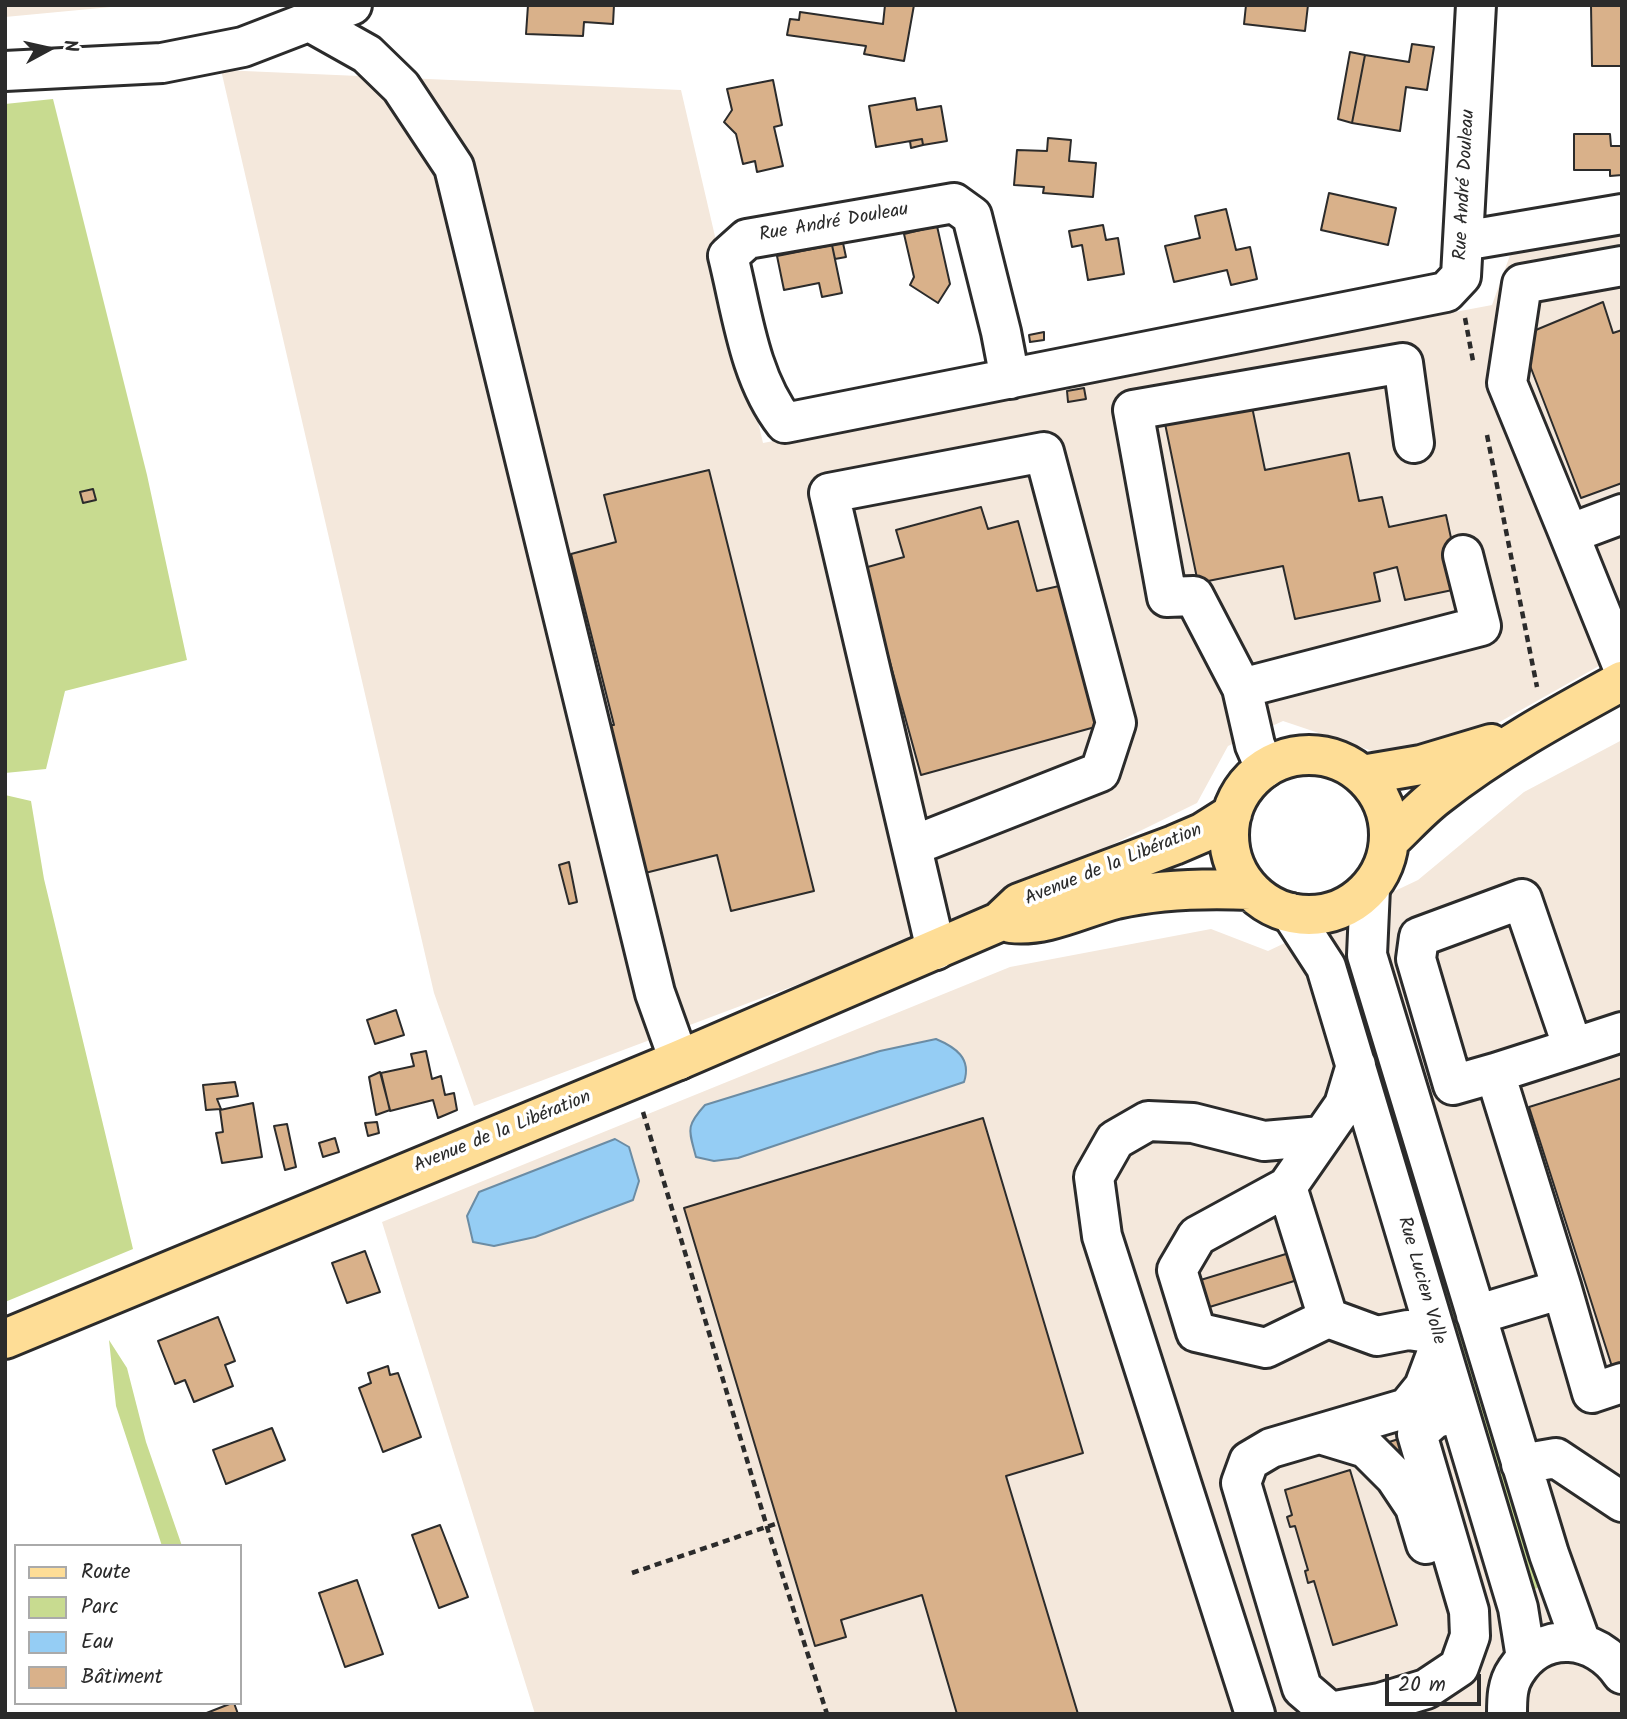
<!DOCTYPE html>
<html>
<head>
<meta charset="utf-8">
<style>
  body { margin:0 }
  #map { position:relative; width:1627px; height:1719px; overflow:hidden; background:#fff; font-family:Kalam,sans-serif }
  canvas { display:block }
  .frame { position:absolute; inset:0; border:7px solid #2b2b2b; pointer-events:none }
  .legend { position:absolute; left:14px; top:1544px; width:228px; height:161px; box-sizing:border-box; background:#fff; border:2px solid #aaa; margin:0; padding:9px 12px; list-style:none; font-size:21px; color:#2b2b2b }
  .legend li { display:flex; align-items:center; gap:14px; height:35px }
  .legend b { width:35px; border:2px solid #aaa }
  .north { position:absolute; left:14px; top:14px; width:70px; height:70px; -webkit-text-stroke:5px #fff; paint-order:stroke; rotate:82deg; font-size:19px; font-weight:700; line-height:28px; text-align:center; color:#2b2b2b }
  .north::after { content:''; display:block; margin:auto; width:24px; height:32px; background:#2b2b2b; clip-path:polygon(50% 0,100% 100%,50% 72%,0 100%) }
  .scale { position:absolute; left:1385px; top:1674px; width:96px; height:32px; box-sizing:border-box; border:4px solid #2b2b2b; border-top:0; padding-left:9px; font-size:21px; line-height:24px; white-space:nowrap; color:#2b2b2b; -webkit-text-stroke:5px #fff; paint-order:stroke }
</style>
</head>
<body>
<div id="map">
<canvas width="1627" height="1719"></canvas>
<div class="frame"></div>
<ul class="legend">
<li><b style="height:9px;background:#fedd96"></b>Route</li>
<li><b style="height:19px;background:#c8db90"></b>Parc</li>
<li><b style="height:19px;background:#95cdf4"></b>Eau</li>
<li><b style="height:19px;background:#d9b18a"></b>Bâtiment</li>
</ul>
<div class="north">N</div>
<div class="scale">20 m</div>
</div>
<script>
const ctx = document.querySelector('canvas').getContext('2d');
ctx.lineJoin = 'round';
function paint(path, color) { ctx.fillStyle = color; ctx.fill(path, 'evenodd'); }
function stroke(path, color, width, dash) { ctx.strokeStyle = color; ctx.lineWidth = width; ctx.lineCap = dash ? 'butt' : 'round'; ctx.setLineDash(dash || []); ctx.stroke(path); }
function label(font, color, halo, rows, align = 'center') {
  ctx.font = font + ' Kalam,sans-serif'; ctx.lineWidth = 7; ctx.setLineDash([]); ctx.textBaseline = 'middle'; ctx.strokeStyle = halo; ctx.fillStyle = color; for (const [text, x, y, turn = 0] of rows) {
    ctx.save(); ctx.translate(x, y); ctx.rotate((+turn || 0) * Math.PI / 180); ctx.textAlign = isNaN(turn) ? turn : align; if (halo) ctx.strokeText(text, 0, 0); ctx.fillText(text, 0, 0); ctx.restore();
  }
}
paint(new Path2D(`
  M5,5H132L5,17Z
  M221,70L681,90L763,443L1492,305L1513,247L1622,227V653L1489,728L1384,755L1283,721L1228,746L1197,803L981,909L871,957L474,1106L434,993Z
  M1622,740V1714H535L382,1222L1010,967L1211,929L1268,951L1418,880L1524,792Z`), '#f4e8dc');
paint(new Path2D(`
  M53,99L147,475L187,660L65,691L46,769L5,773V104Z
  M5,795L31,801L44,879L133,1249L5,1302Z
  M1355,967L1543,1585L1525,1594L1336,974Z
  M109,1340L127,1368L146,1442L182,1546H162L116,1406Z`), '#c8db90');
const water = new Path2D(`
  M936,1039C955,1047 972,1058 964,1082L738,1158L714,1161L696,1157C689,1130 685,1127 705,1105L880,1051Z
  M615,1139L629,1147L639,1181L633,1200L535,1237L494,1246L473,1242L467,1216L479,1192Z`);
paint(water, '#95cdf4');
stroke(water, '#6b8ca4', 2);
const building = new Path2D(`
  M528,5H614L613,24L584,22L583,36L526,34Z
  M885,5H914L904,61L864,54L866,46L787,35L790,19L799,20L800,12L883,24Z
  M1246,5H1308L1305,31L1244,24Z
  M1591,5H1622V66H1592Z
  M1412,44L1434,47L1427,90L1406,87L1400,131L1352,123L1365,55L1409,62Z
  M1350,52L1365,55L1352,123L1338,119Z
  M773,80L782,125L774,127L783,166L757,172L755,161L743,164L736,134L724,122L732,110L727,89Z
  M915,98L917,110L941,106L947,141L923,145L922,139L876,147L869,106Z
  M1574,134H1610L1611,146H1622V175L1610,176V170H1574Z
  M1048,138L1071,140L1069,161L1096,163L1093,197L1043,193L1044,187L1014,185L1017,150L1047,151Z
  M922,139L923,145L911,148L910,141Z
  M1329,193L1396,208L1388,245L1321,230Z
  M1226,209L1236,250L1250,247L1257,279L1231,285L1227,270L1174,282L1165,246L1200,238L1195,216Z
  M1103,225L1106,240L1118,238L1124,274L1088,280L1082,245L1072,247L1069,231Z
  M937,226L950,284L938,303L910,285L914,277L904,234Z
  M843,243L846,257L835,259L832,245Z
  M832,245L842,293L822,297L819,283L784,290L777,256Z
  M1603,302L1613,333L1622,330V483L1581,498L1519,337Z
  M1044,332V340L1030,342L1029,335Z
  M1084,388L1086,399L1068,402L1067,391Z
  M1250,397L1265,470L1349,453L1359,501L1382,497L1389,527L1446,515L1462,588L1405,600L1397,567L1374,573L1380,601L1295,619L1283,566L1198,583L1163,414Z
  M709,470L814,891L731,911L717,855L641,874L604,725H614L571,554L616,542L604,495Z
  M93,489L96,500L83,503L80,492Z
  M981,507L988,529L1018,521L1037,591L1068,584L1106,724L921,775L864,568L904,557L896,530Z
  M569,862L577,902L569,904L559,865Z
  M396,1010L404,1035L375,1044L367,1020Z
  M426,1051L432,1079L441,1076L445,1095L454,1093L457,1110L438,1118L433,1100L390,1111L381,1073L414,1066L411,1054Z
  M380,1072L390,1110L376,1115L369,1077Z
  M1622,1078V1373L1615,1376L1529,1107Z
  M235,1082L238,1096L217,1099L221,1109L206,1110L203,1085Z
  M253,1103L262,1157L222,1163L216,1133L223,1132L220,1110Z
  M983,1118L1083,1453L1006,1476L1078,1714H957L922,1595L841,1620L846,1637L815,1646L684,1208Z
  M377,1122L379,1133L368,1136L365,1123Z
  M287,1124L296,1167L285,1170L274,1126Z
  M335,1138L339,1152L323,1157L319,1143Z
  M1322,1243L1330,1270L1203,1309L1194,1282Z
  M365,1251L380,1292L347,1303L332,1263Z
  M218,1317L235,1361L225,1365L233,1386L194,1402L185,1380L175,1384L158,1341Z
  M388,1366L390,1375L398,1373L421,1437L383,1452L359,1388L371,1383L368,1373Z
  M272,1428L285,1460L226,1484L213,1450Z
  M1405,1437L1414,1464L1398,1469L1389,1442Z
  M1350,1470L1397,1625L1333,1645L1314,1581L1308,1583L1305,1571L1308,1570L1295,1526L1290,1527L1287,1517L1292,1515L1285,1490Z
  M440,1525L468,1597L439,1608L412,1535Z
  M357,1580L383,1654L345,1667L319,1593Z
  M232,1703H234L238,1714H204Z`);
paint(building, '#d9b18a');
stroke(building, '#2b2b2b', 2);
const minor = new Path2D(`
  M310,22L367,54L401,87L454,167L655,993L679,1060
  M5,71L162,63L243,47L352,5
  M1463,241L1622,214
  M1010,379L1001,332L972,216L954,203L747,239L728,256C742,312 749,377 785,423L1446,292L1461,276L1476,5
  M1622,514L1569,534L1622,665
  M1569,534L1507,383L1522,284L1622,266
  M1242,688L1194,596L1167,597L1133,410L1403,363L1414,443
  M1265,768L1255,745L1242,688L1481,626L1463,555
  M912,846L1100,772L1116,723L1044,452L829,493L936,950
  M1370,888L1367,955L1549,1554L1581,1643
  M1291,913L1326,967L1518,1608L1526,1658
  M1573,1048L1622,1032
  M1356,1065L1344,1105L1287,1187L1328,1318L1377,1336L1408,1330L1436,1334
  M1287,1187L1197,1236L1177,1270L1196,1332L1266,1348L1328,1318
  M1562,1289L1592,1393L1622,1383
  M1476,1315L1562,1289L1495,1073L1573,1048L1522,899L1419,937L1416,959L1453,1085L1495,1073
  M1439,1347L1424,1387L1407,1408L1271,1448L1249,1461L1241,1483L1302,1688L1330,1712L1380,1703L1426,1689L1459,1667L1470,1636L1469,1611L1417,1434L1434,1419L1459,1411
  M1320,1434L1366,1448L1395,1477L1415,1507L1426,1544
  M1521,1464L1556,1458L1622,1502
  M1255,1714L1102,1236L1094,1177L1115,1140L1148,1121L1193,1123L1264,1141L1322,1136
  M1507,1714C1507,1699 1507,1684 1516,1671C1543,1629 1596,1635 1622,1674`);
const major = new Path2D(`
  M1229 835a80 80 0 1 1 160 0a80 80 0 1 1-160 0Z
  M1362,775L1421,765L1491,744
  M1389,841C1405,826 1420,809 1437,796C1494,751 1558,716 1622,681
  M1011,923C1047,927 1081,908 1116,899C1160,889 1206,888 1251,890
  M5,1339L679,1060L999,922L1019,903L1174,845L1202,833L1232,814`);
stroke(minor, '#2b2b2b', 44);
stroke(major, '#2b2b2b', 44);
stroke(new Path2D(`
  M1465,318L1473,361
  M1487,435L1537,687
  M643,1112L767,1527L827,1714
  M632,1573L778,1523`), '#2b2b2b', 4.5, [7, 5]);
stroke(minor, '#fff', 38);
stroke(major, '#fedd96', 38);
label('19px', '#2b2b2b', '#fff', [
  ["Rue André Douleau",1466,185,-87],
  ["Rue André Douleau",834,224,-10],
  ["Avenue de la Libération",1114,866,-22],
  ["Avenue de la Libération",503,1133,-22],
  ["Rue Lucien Volle",1420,1281,74]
]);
</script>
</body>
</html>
